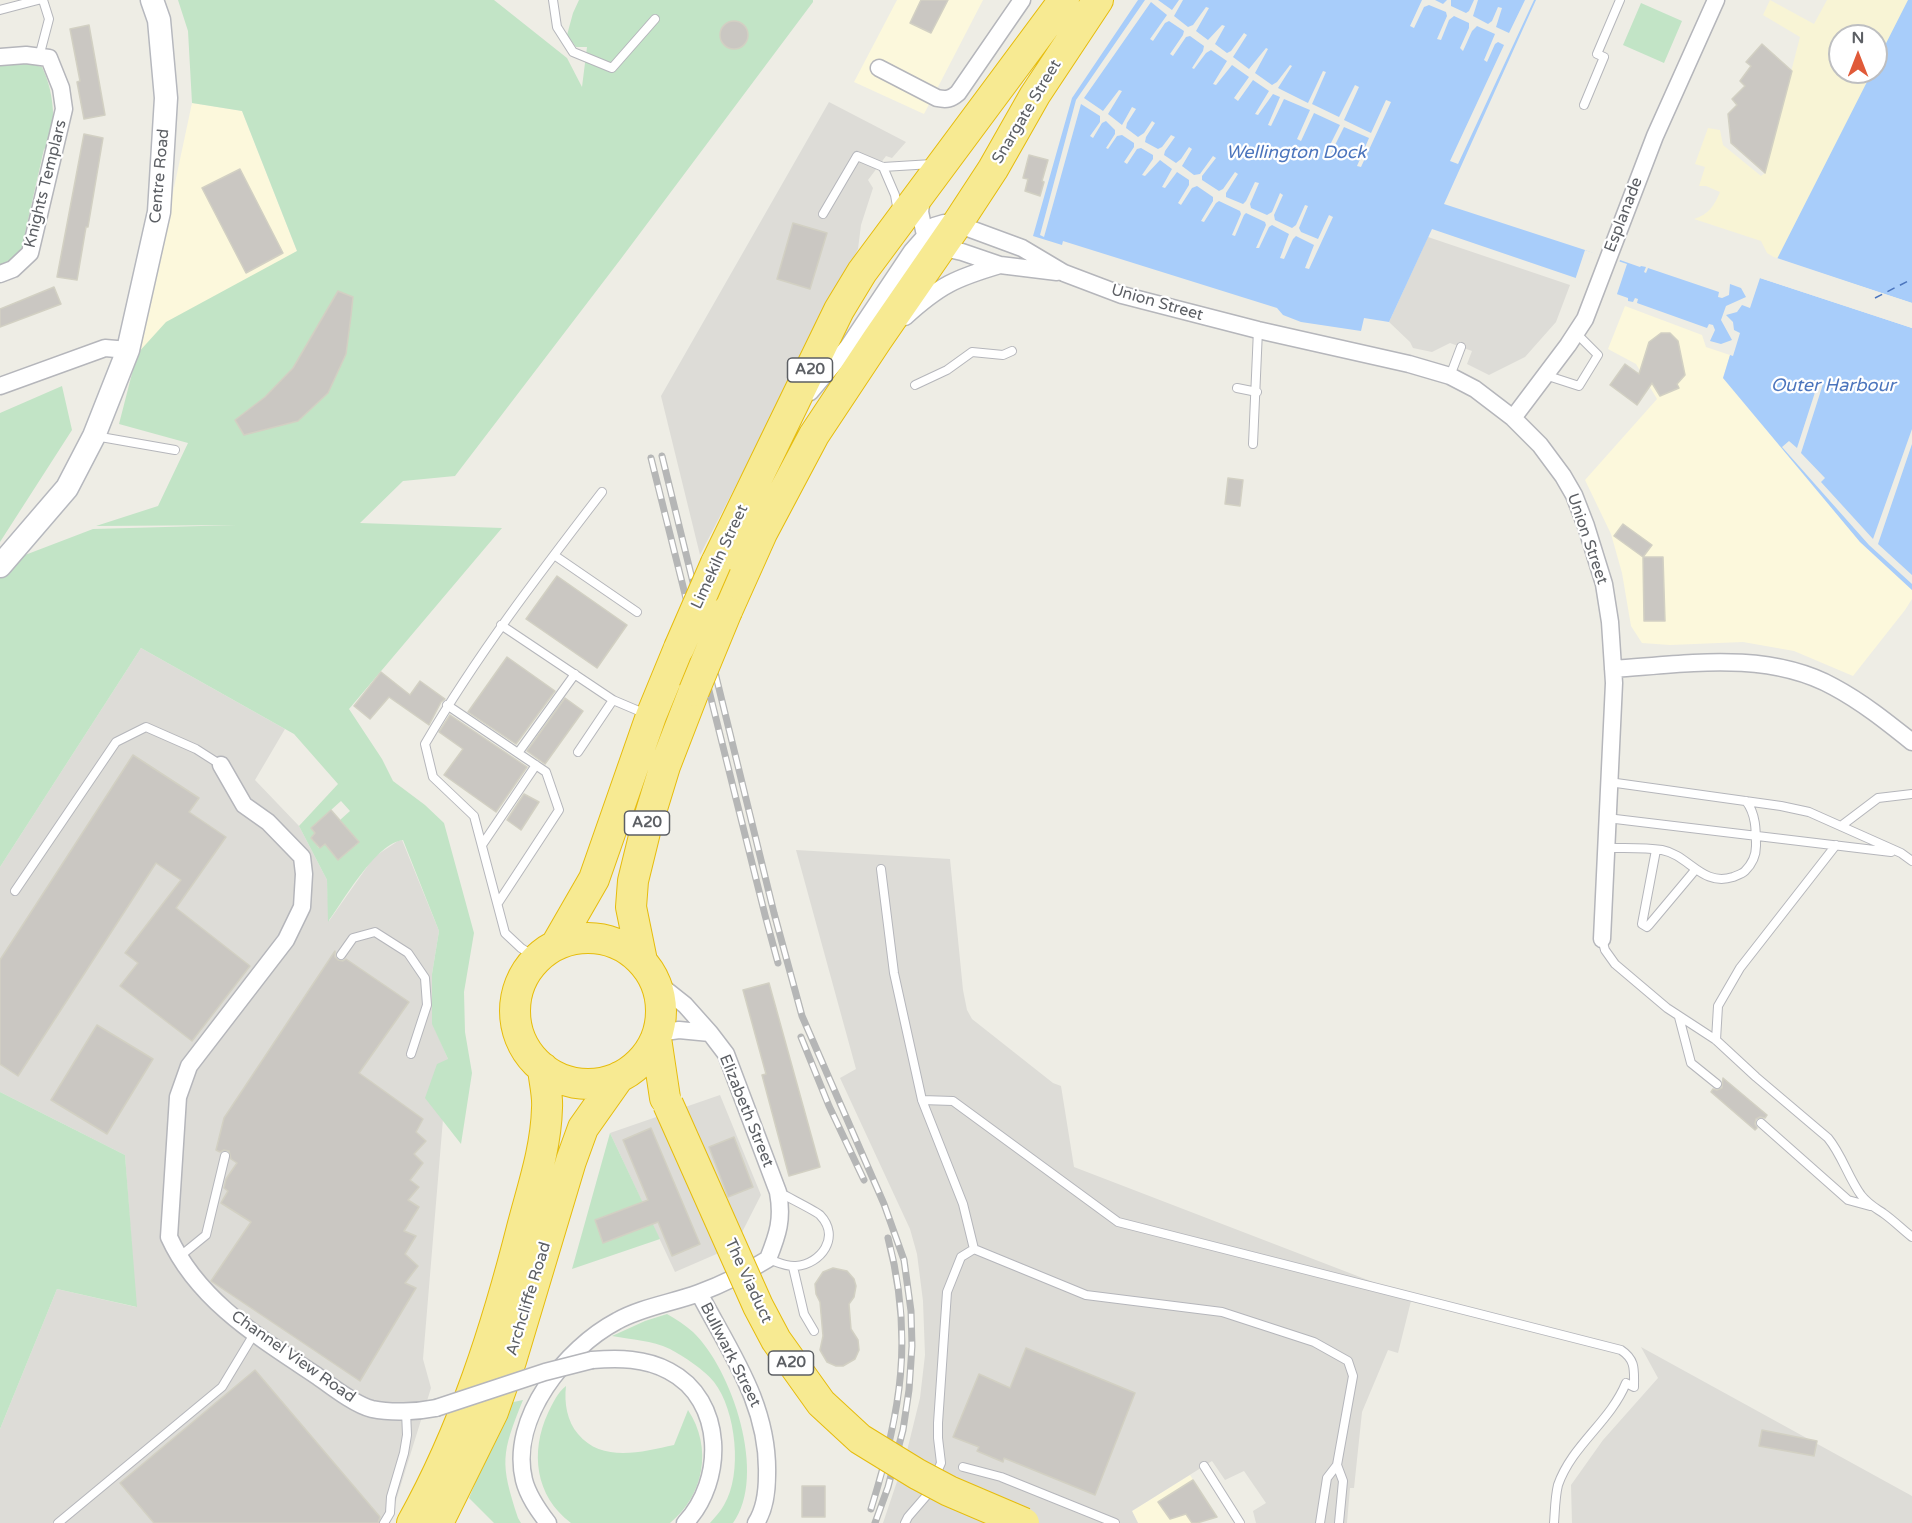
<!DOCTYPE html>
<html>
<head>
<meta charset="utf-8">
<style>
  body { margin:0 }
  #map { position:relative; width:1912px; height:1523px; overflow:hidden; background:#eeede5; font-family:"Varela Round",sans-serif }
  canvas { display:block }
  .north { position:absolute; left:1828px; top:24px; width:60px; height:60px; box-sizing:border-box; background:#fff; border:2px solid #bebfc1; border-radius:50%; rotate:0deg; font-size:16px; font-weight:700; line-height:24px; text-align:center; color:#5c5f64 }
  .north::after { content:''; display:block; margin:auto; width:21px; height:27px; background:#e05a39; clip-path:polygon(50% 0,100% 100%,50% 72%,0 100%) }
</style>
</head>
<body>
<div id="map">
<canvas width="1912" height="1523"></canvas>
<div class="north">N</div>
</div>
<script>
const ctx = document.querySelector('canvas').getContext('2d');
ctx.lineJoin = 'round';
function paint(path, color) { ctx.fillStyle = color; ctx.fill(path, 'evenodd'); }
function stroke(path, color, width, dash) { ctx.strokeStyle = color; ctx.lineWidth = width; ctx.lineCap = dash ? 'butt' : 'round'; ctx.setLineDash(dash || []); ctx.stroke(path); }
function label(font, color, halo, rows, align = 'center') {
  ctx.font = font + ' "Varela Round",sans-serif'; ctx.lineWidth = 4.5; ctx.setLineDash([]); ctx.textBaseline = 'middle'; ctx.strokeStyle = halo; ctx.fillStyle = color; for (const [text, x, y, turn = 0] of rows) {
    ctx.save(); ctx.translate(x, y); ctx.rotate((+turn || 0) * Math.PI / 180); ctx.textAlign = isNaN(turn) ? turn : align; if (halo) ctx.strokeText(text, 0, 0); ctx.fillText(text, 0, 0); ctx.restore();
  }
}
paint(new Path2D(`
  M897,0H983L924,114L854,82Z
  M192,103L242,111L297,251L139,352Z
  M1625,306L1702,335L1706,347L1730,355L1723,378L1860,542L1912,590V599L1905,610L1853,676L1794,651L1743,642L1670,645L1642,643L1631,626L1622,573L1611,534L1585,480L1657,399L1636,364L1608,349Z
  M1190,1475L1217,1517L1197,1523H1138L1132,1511Z`), '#fcf8dc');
paint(new Path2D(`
  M829,102L906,142L892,158L886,156L868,180L873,188L861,225L858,249L700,555L661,396Z
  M1428,237L1570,285L1556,322L1525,357L1489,375L1467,364L1472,351L1450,343L1432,352L1413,348L1410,342L1389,322Z
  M141,648L285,729L255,780L299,826L327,880L329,921L374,857L398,841L402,840L439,931L432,974L434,1027L448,1059L423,1359L431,1388L389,1523H0V1429L57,1289L136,1307L125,1155L0,1092V867Z
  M796,850L950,859L963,990L967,1010L972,1019L1053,1083L1061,1086L1074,1167L1412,1297L1398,1353L1388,1350L1362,1412L1354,1488H1350L1347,1523H1256L1253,1511L1266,1503L1244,1471L1225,1480L1212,1461L1132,1511L1138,1523H883L906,1455L920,1398L925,1355L923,1301L917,1254L910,1229L840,1078L856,1069Z
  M720,1095L761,1195L735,1246L675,1272L610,1133Z
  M1641,1347L1912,1496V1523H1572L1571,1485L1603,1440L1658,1378Z`), '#dddcd7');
paint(new Path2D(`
  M178,0H494L567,58L582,87L587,47H576L567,35L573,13L579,0H813V2L620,260L455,476L403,481L360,523L502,528L349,709L382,759L393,781L425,805L444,823L474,933L464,992L465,1032L472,1073L461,1144L425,1098L437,1064L448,1059L432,1024V974L439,931L403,840C376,843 344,900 328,922L327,880L299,826L338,784L294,734L141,648L0,867V576L25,555L93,529L237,525L96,526L158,506L188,443L119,424L137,354L166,322L297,251L242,111L192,103L188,31ZM341,801L350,811L340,820L359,842L338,859L325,844L319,848L311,838L315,833L311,828Z
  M1641,3L1682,21L1664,63L1623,45Z
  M26,63L42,67C54,92 54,115 53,143L44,149L25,233L30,244L13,261L0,266V64Z
  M62,386L72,430L0,542V413Z
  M0,1092L125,1155L137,1307L57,1289L0,1429Z
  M610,1133L660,1239L572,1269ZM638,1204L603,1242L595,1220Z
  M667,1314C676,1319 685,1325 693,1332C732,1369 768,1476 733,1523H710C715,1517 721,1511 724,1505C743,1474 736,1410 714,1382C706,1371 683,1356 670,1349C651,1340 633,1340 612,1336L645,1321Z
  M566,1386C564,1403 567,1421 578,1434C602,1463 642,1452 674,1445L688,1410C713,1448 704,1495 670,1523H571C535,1496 530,1452 548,1413C553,1403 557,1393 566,1386Z
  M523,1400C501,1454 500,1463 518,1518L521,1523H494L469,1498L509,1403Z`), '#c2e4c6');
paint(new Path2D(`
  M1770,0L1814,24L1827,0H1912V303L1777,259L1767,253L1761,241L1694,219C1709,214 1714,206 1720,192L1706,186H1699L1705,167L1695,164L1708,128L1720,130L1723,145L1761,176L1765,173L1800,37L1763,15ZM1840,36H1876V72H1840Z`), '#f8f4d5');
paint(new Path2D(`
  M1138,0H1536L1444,204L1585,250L1619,263L1620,260L1640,267L1641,266L1646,267L1644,272L1646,273L1648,268L1719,292L1718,297L1722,298L1729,295L1730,284L1741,288L1746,297L1726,306L1721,320L1732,340L1721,344L1710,341L1715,330L1713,325L1709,324L1707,328L1637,303L1638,299L1635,298L1633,302L1628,301V298L1611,292V290L1432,229L1389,322L1364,318L1361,331L1301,322L1283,315L1277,308L1063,241L1062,245L1033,236L1072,98Z
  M1908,0H1912V303L1777,259L1872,72H1876V63Z
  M1760,278L1912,328V590L1860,542L1723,378L1730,355L1733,356L1740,333L1734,330L1733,322L1726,315L1737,312L1742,305L1750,308Z`), '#a8cdfa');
paint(new Path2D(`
  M1145,0H1158L1172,10L1179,0H1183L1174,16L1188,27L1193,25L1206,7L1209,8L1196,31L1208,40L1222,25L1225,26L1215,44L1227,53L1231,51L1244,33L1247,35L1233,57L1249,69L1266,48L1268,49L1255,73L1272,85L1277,82L1290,65L1292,66L1278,88L1308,103L1323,71L1326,72L1312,104L1339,117L1355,85L1359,87L1344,120L1371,133L1386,100L1391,102L1361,167L1357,166L1369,138L1344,127L1330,155L1326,153L1340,125L1314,113L1301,141L1297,139L1310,110L1284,99L1271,126L1268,125L1280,97L1273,94L1258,115L1255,114L1269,91L1253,80L1238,101L1234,98L1249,77L1232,65L1216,85L1213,84L1227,61L1211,50L1206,53L1194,69L1192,68L1203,51L1204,46L1190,36L1186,37L1173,56L1170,54L1183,35L1184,31L1169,21L1165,23L1153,41L1150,39L1167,15L1151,2L1084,98L1103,111L1119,90L1122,91L1108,114L1122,125L1132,107L1136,109L1127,123L1126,128L1138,137L1144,133L1152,121L1155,123L1146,137L1145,142L1158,149L1162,147L1171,135L1175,137L1165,151L1164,155L1176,163L1181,159L1189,147L1192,149L1182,166L1194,175L1200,174L1213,156L1216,158L1202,176V180L1219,191L1223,189L1235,172L1238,174L1226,193V197L1243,204L1246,201L1255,182L1259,183L1250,204L1251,208L1267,215L1272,212L1280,193L1283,195L1274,215L1275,220L1292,228L1296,225L1305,205L1308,206L1299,228L1301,232L1318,239L1329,215L1333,217L1309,269L1305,268L1314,245L1296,236L1293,239L1284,259L1280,258L1289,234L1272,225L1269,227L1259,248H1256L1266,225L1265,222L1246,213L1244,215L1235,236L1232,235L1241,214L1240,211L1219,201L1216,203L1204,222L1201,221L1213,201V197L1197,186L1192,188L1181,205L1178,203L1189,185V180L1177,172L1165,188L1162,187L1172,169L1160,160L1145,176L1142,175L1153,159V155L1141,148L1137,149L1127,164L1124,162L1134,147V143L1122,135L1117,136L1108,149L1106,148L1115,134V130L1106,121L1102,123L1093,138L1090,136L1100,122V116L1081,104L1044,237L1040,235L1076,100Z
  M1422,0H1435L1443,4L1447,0H1451V6L1466,13L1469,11L1474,0H1478L1473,16L1488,24L1492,21L1498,7L1502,8L1496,27L1509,33L1525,0H1534L1458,164L1450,161L1504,45L1498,42L1495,44L1487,62L1484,60L1495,34L1477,26L1472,31L1463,51L1460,48L1469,28V23L1454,16L1449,20L1441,40L1437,39L1447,16L1446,12L1429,5L1424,7L1414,28L1410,26Z
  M1585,250L1627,264L1616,297L1609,295L1608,292L1575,280Z
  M1774,257L1912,303V306L1776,262Z
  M1761,275L1912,325V328L1760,278Z
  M1818,383L1823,384L1801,453L1825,478L1821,482L1873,539L1912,429V444L1878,544L1912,575V584L1869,545L1782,447L1789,441L1797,448Z`), '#eeede5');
stroke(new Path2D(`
  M1875,298L1912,279`), '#4c75bd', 1.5, [8, 6]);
const building = new Path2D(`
  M921,0H948L931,33L910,23Z
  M720 35a14 14 0 1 1 28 0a14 14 0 1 1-28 0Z
  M89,25L105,115L84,119L77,82L80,81L70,29Z
  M1762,44L1792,71L1765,173L1731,143L1728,114L1737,105L1732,99L1745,86L1740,81L1751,66L1746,62Z
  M84,134L103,138L88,227H86L77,280L57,277Z
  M1029,155L1048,160L1042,181L1044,182L1040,196L1025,191L1028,179L1023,178Z
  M240,169L283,253L246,273L202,188Z
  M793,223L827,233L810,289L777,279Z
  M54,287L61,304L0,327V309Z
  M338,291L353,297L351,316L346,354L328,393L298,421L244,435L235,420L265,397L293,368Z
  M1661,333H1670L1678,341L1685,375L1677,384L1679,388L1660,396L1652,383L1637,405L1610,385L1625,364L1639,374L1649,342Z
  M1228,478L1243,480L1240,506L1225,504Z
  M1623,524L1652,545L1643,557L1614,536Z
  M1643,557H1663L1665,621H1644Z
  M557,576L627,625L597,668L526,619Z
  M507,657L555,691L516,744L468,712Z
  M381,672L410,695L420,681L445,699L441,702L429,725L389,697L370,719L354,706Z
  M565,698L583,711L545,764L527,751Z
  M450,715L527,767L496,812L444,775L463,749L439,732Z
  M133,755L199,798L189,812L226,837L176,908L250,966L192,1041L120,986L138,963L125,953L181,880L156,863L18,1076L0,1064V960Z
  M524,794L539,802L521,830L507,820Z
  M331,810L359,842L338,860L325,844L320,848L311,838L315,833L311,828Z
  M335,951V957L338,960L343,961L346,959L409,1002L359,1073L423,1119L416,1132L426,1141L414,1154L423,1163L410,1180L419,1187L408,1200L419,1207L404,1231L416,1236L405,1254L418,1266L405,1283L416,1288L360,1381L211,1281L251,1222L221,1203L228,1191L224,1188L226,1179L237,1163L231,1159L229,1151L224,1150L220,1152L216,1150L224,1118Z
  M769,983L820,1167L789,1176L762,1075L766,1074L743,990Z
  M97,1025L153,1059L107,1134L51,1100Z
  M1723,1078L1767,1115L1765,1118L1760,1117L1756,1119L1755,1124L1757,1128L1755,1130L1711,1092L1713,1089L1717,1090L1722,1088Z
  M651,1128L700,1244L672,1256L658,1222L603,1243L595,1220L648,1200L623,1140Z
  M734,1137L753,1187L728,1197L709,1147Z
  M833,1268L847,1271L854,1279L856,1286L854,1297L849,1304L851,1329L858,1340L859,1350L855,1359L843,1366H836L827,1362L820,1350L823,1336L820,1302L816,1294L815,1284L823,1272Z
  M1026,1348L1135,1393L1095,1495L1004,1458L1003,1462L977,1451L979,1447L953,1437L979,1374L1010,1388Z
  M255,1370L380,1517L378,1523H154L120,1483Z
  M1762,1430L1817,1441L1814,1456L1759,1446Z
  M1193,1480L1217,1517L1197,1523H1192L1186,1514L1170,1519L1158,1502Z
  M802,1486H825V1517H802Z`);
paint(building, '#cac7c2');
stroke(building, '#d2d0c3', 1.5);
const lane = new Path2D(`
  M553,0L557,27L573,52L612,68L655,19
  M0,10L38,0
  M39,57L49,19L43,0
  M1584,105L1604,57L1597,54L1620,0
  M883,167L895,195L898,212
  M823,214L857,156L883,167L932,164
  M1545,375L1579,386L1598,355L1576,333
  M1450,376L1461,347
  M915,385L947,370L972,352L1003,355L1012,351
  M1237,388L1257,392
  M95,436L175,450
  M1253,444L1258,330
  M554,555L637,612
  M501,625L613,700L646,714
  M447,705L546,772L559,810L498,903
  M578,752L613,700
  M518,753L575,674
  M1609,782L1781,806L1809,812L1901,853L1912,861
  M1607,818L1891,852
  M1841,826L1878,798L1912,794
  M482,845L536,765
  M1606,848C1624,848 1644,847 1662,850C1689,855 1702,887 1733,877C1738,875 1742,874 1745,871C1752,864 1756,855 1756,846C1756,830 1756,814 1746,801
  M1656,850L1642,924L1647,927L1649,925L1696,869
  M881,869L894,973L922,1100L963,1204L974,1249
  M15,891L116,742L146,727L196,749L221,765
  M1602,939L1605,950L1615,964L1667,1008L1716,1040L1756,1077L1828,1138C1842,1155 1848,1177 1861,1195C1868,1204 1874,1207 1883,1213C1893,1220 1902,1229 1912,1237
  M341,955L353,938L375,932L408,953L425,978L427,1005L411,1054
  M537,958L521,948L505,933L474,816L433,777L425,744C477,655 539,574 602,492
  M1679,1017L1691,1063L1717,1084
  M1716,1040L1718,1006L1740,968L1836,845
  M922,1100L953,1101L1118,1222L1621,1350C1636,1360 1634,1370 1634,1387L1626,1383C1610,1422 1572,1445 1558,1485C1555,1497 1555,1511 1554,1523
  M1761,1123L1848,1200L1870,1206
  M179,1257L206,1235L225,1156
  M768,1259C777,1262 787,1267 796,1266C821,1264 841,1237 820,1215C816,1211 787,1197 779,1192
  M793,1267L804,1314L814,1331
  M1337,1465L1343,1481L1339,1523
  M1204,1466L1240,1523
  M963,1467L1001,1477L1115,1523
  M58,1523L222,1387L254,1334
  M384,1523L390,1513L391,1497L404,1453L407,1435L406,1411
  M905,1523L908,1517L927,1495L941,1463L938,1438V1423L947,1292L961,1257L974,1249L1086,1295L1222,1312L1314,1342L1348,1361L1353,1376L1337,1465L1327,1478L1320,1523`);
const street = new Path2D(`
  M0,57L26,55L49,58L61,88L64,109L30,253L13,269L0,274
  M879,68L937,98C947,100 951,99 958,93L1022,0
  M922,197L920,212L925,235L940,247L962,252L1000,265L1057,272
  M905,317C940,285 956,278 1000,265
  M0,386L105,348L128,350
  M810,392L848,347L912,251L934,226L944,223L957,224L1022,248L1064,273L1122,295L1258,330L1409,364L1450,376L1475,389L1513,418L1540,445L1563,476L1574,495L1586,526L1604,584L1610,622L1614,683L1602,939
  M1513,418L1568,345L1585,319L1655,136L1716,0
  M1613,669C1686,664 1767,650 1834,687C1862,702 1887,722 1912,742
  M221,765L244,805L268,822L302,857L304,874L302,907L286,940L189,1066L178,1097L169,1237C198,1301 260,1338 317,1376C331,1386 355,1405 372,1409C391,1413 416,1412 436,1408
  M658,1033L679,1030L710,1033
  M699,1293C730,1352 769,1405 767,1475C767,1491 765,1509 756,1523
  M592,1360C619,1358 645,1358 669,1371C725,1400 725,1481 685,1523
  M548,1523C538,1510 528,1496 524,1480C509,1418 566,1348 617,1321C642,1307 672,1303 699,1293C723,1284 747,1272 768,1259C778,1234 783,1219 778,1192L726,1054L710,1033L685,1005L656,982`);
const secondary = new Path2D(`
  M0,566L67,488L94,436L128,350L159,212L166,98L159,20L152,0`);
const highway = new Path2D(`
  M716,563L839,310L862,272L1064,0
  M727,611L762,533L814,435L877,340L957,224L993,169L1035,95L1098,0
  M515 1011a73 73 0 1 1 146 0a73 73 0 1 1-146 0Z
  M556,945L594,879L651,716L679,648
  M642,961L631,907L633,881L646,828L665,766L694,691
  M656,1038L665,1098
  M412,1523C464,1430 497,1327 523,1224C533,1186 546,1148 547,1108C548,1095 544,1081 543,1068
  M438,1523L493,1412L511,1361L571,1161L583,1128L619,1077`);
stroke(lane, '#b5b6bb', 10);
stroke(street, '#b5b6bb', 19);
stroke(secondary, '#b6b8be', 25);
stroke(highway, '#e6bc0c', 32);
stroke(lane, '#fff', 8);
stroke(street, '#fff', 16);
stroke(secondary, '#fff', 22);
stroke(highway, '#f7ea92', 30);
const rail = new Path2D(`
  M662,456L774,913L802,1016L884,1204L904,1260L911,1311L912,1346L909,1390L903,1430L888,1487L875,1523
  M651,458L765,915L778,963
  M801,1037L829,1106L864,1180
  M871,1509C901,1412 914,1337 888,1238`);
stroke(rail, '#b5b6b6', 7);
stroke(rail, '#fff', 4.5, [14]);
const streetBridge = new Path2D(`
  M436,1408L545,1372L592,1360`);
const highwayBridge = new Path2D(`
  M679,648L716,563
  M694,691L727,611
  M668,1104L758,1306L776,1340L821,1403L860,1439L917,1474L949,1491L1024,1523`);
stroke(streetBridge, '#b5b6bb', 19, []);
stroke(highwayBridge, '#e6bc0c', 32, []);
stroke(streetBridge, '#fff', 16);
stroke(highwayBridge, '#f7ea92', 30);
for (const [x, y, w] of [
  [810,370,45],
  [647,823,45],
  [791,1363,45]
]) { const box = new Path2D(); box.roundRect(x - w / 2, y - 12, w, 24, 4.5); ctx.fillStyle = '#fff'; ctx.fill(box); stroke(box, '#5c5f64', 1.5); }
label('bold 15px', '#5c5f64', null, [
  ["A20",810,370],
  ["A20",647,823],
  ["A20",791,1363]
]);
label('16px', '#5c5f64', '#fff', [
  ["Snargate Street",1027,112,-59],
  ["Centre Road",160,176,-85],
  ["Knights Templars",46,184,-76],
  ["Esplanade",1624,215,-69],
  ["Union Street",1157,303,16],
  ["Union Street",1587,539,71],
  ["Limekiln Street",720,557,-65],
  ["Elizabeth Street",746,1111,68],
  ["The Viaduct",748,1281,65],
  ["Archcliffe Road",529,1299,-73],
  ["Bullwark Street",730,1355,63],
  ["Channel View Road",293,1357,35]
]);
label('italic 18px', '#4c75bd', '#fff', [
  ["Wellington Dock",1296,153],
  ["Outer Harbour",1833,386]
]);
</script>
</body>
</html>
